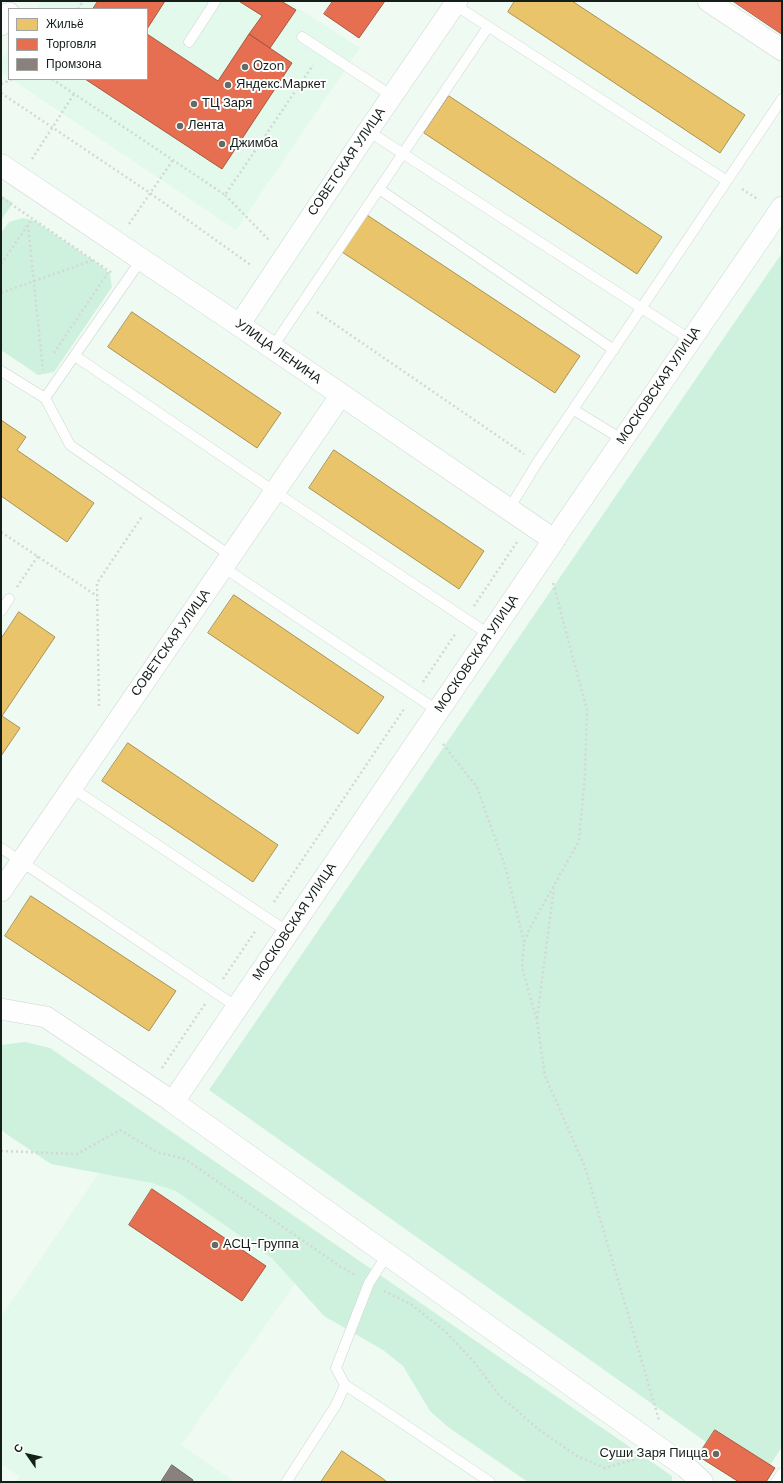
<!DOCTYPE html>
<html>
<head>
<meta charset="utf-8">
<style>
  body { margin:0 }
  #map { position:relative; width:783px; height:1483px; overflow:hidden; background:#effaf3; font-family:"DM Sans",sans-serif }
  canvas { display:block }
  .frame { position:absolute; inset:0; border:2px solid #151f19; pointer-events:none }
  .legend { position:absolute; left:8px; top:8px; width:140px; height:72px; box-sizing:border-box; background:#fff; border:1px solid #a1a5a3; margin:0; padding:5px 7px; list-style:none; font-size:12px; color:#151f19 }
  .legend li { display:flex; align-items:center; gap:8px; height:20px }
  .legend b { width:20px; border:1px solid #a1a5a3 }
  .north { position:absolute; left:8px; top:1435px; width:40px; height:40px; -webkit-text-stroke:3px #fff; paint-order:stroke; rotate:304deg; font-size:11px; font-weight:700; line-height:16px; text-align:center; color:#151f19 }
  .north::after { content:''; display:block; margin:auto; width:14px; height:18px; background:#151f19; clip-path:polygon(50% 0,100% 100%,50% 72%,0 100%) }
</style>
</head>
<body>
<div id="map">
<canvas width="783" height="1483"></canvas>
<div class="frame"></div>
<ul class="legend">
<li><b style="height:11px;background:#e9c46a"></b>Жильё</li>
<li><b style="height:11px;background:#e76f51"></b>Торговля</li>
<li><b style="height:11px;background:#8a817c"></b>Промзона</li>
</ul>
<div class="north">С</div>
</div>
<script>
const ctx = document.querySelector('canvas').getContext('2d');
ctx.lineJoin = 'round';
function paint(path, color) { ctx.fillStyle = color; ctx.fill(path, 'evenodd'); }
function stroke(path, color, width, dash) { ctx.strokeStyle = color; ctx.lineWidth = width; ctx.lineCap = dash ? 'butt' : 'round'; ctx.setLineDash(dash || []); ctx.stroke(path); }
function label(font, color, halo, rows, align = 'center') {
  ctx.font = font + ' "DM Sans",sans-serif'; ctx.lineWidth = 4; ctx.setLineDash([]); ctx.textBaseline = 'middle'; ctx.strokeStyle = halo; ctx.fillStyle = color; for (const [text, x, y, turn = 0] of rows) {
    ctx.save(); ctx.translate(x, y); ctx.rotate((+turn || 0) * Math.PI / 180); ctx.textAlign = isNaN(turn) ? turn : align; if (halo) ctx.strokeText(text, 0, 0); ctx.fillText(text, 0, 0); ctx.restore();
  }
}
paint(new Path2D(`
  M42,1H287L360,48L236,230L11,79H147V9H37Z
  M9,49V78L1,72V61Z
  M118,1145L306,1268L181,1445L235,1482H16L19,1476L1,1464V1317Z`), '#e2f9eb');
paint(new Path2D(`
  M1,195L13,203L1,220Z
  M23,218L35,221L101,266L110,274L112,287L54,372L38,375L1,350V233L9,222Z
  M782,253V1447L770,1465L715,1430L706,1442L209,1090Z
  M25,1042L50,1048L672,1476V1482H528L448,1427L430,1411L403,1366L383,1350L324,1316L272,1258L176,1191L152,1183L51,1164L5,1133L1,1129V1045Z`), '#cdf1dc');
const homes = new Path2D(`
  M515,1H572L745,115L720,153L508,12Z
  M449,96L662,237L637,274L424,133Z
  M367,215L580,356L555,393L342,252Z
  M132,312L281,413L257,448L108,347Z
  M1,420L26,437L17,450L94,503L67,542L1,496Z
  M334,450L484,551L459,589L309,488Z
  M234,595L384,697L358,734L208,633Z
  M19,612L55,637L2,716L20,728L1,756V639Z
  M128,743L278,845L253,882L102,781Z
  M31,896L176,991L149,1031L5,936Z
  M342,1451L382,1478L387,1482H321Z`);
paint(homes, '#e9c46a');
stroke(homes, '#a99252', 1);
const shops = new Path2D(`
  M98,1H165L147,29V9H93Z
  M239,1H281L296,10L270,48L249,34L262,16Z
  M333,1H385L359,38L324,14Z
  M733,1H782V34Z
  M147,34L218,81L249,34L292,63L222,169L85,79H147Z
  M152,1189L266,1266L242,1301L129,1225Z
  M715,1430L775,1468L766,1482H739L698,1456Z`);
paint(shops, '#e76f51');
stroke(shops, '#a85740', 1);
const industry = new Path2D(`
  M172,1465L193,1480L192,1482H161Z`);
paint(industry, '#8a817c');
stroke(industry, '#67645e', 1);
const lane = new Path2D(`
  M455,5L727,181
  M302,37L392,96
  M189,42L215,2L213,1
  M368,131L691,340
  M379,189L614,350
  M272,348L488,27
  M75,356L275,492L490,635
  M1,371L45,398L141,260
  M45,398L70,445L231,556
  M574,410L623,440
  M509,509L537,463L782,99
  M223,567L438,711
  M1,611L9,599
  M72,788L288,932
  M1,848L237,1007
  M387,1255L369,1283L336,1368L345,1385L383,1410L490,1482
  M289,1482L287,1481L336,1405L345,1385
  M776,1482L782,1473`);
const street = new Path2D(`
  M708,1L782,50
  M1,25L9,13
  M239,325L368,131L457,1
  M554,540L782,207
  M1,891L341,395
  M1,1009L46,1017L173,1102`);
const secondary = new Path2D(`
  M1,165L239,325L554,540L173,1102L686,1467L702,1482`);
stroke(lane, '#ccd6d0', 11);
stroke(street, '#ccd6d0', 22);
stroke(secondary, '#ccd6d0', 23);
stroke(new Path2D(`
  M78,9L83,1
  M52,79L225,195L313,65
  M1,84L13,79
  M1,93L150,193L252,266
  M32,159L74,94
  M742,189L759,200
  M225,195L269,240
  M2,198L112,273
  M129,224L173,160
  M28,225L43,370
  M1,264L32,219
  M1,293L93,260
  M317,312L524,454
  M54,353L109,271
  M1,532L97,596
  M553,583L587,710L585,774L579,841L531,926L524,942L522,967L537,1021L545,1076L585,1167L659,1420
  M17,587L38,556
  M474,606L517,542
  M423,682L456,633
  M99,706L97,583L143,515
  M443,744L477,787L505,866L524,942
  M274,902L404,709
  M223,979L256,930
  M537,1018L554,888
  M162,1068L205,1004
  M1,1151L77,1154L120,1130L157,1152L185,1159L341,1267L355,1275
  M384,1291L412,1305L446,1332L473,1361L500,1396L538,1429L577,1456L605,1468L636,1459`), '#d4d7d5', 2.5, [2, 3]);
stroke(lane, '#fdfefd', 10);
stroke(street, '#fdfefd', 21);
stroke(secondary, '#fdfefd', 22);
for (const [x, y, r, color] of [
  [245,67,4,"#616c65"],
  [228,85,4,"#616c65"],
  [194,104,4,"#616c65"],
  [180,126,4,"#616c65"],
  [222,144,4,"#616c65"],
  [215,1245,4,"#616c65"],
  [716,1454,4,"#616c65"]
]) { const dot = new Path2D(); dot.arc(x, y, r, 0, 2 * Math.PI); ctx.fillStyle = color; ctx.fill(dot); stroke(dot, '#fff', 1.5); }
label('13px', '#151f19', '#fff', [
  ["Ozon",253,67],
  ["Яндекс.Маркет",236,85],
  ["ТЦ Заря",202,104],
  ["Лента",188,126],
  ["Джимба",230,144],
  ["АСЦ-Группа",223,1245],
  ["Суши Заря Пицца",708,1454,"right"]
], 'left');
label('13px', '#151f19', '#fff', [
  ["СОВЕТСКАЯ УЛИЦА",347,162,-56],
  ["УЛИЦА ЛЕНИНА",278,352,35],
  ["МОСКОВСКАЯ УЛИЦА",659,386,-56],
  ["СОВЕТСКАЯ УЛИЦА",171,643,-55],
  ["МОСКОВСКАЯ УЛИЦА",477,654,-56],
  ["МОСКОВСКАЯ УЛИЦА",295,922,-56]
]);
</script>
</body>
</html>
